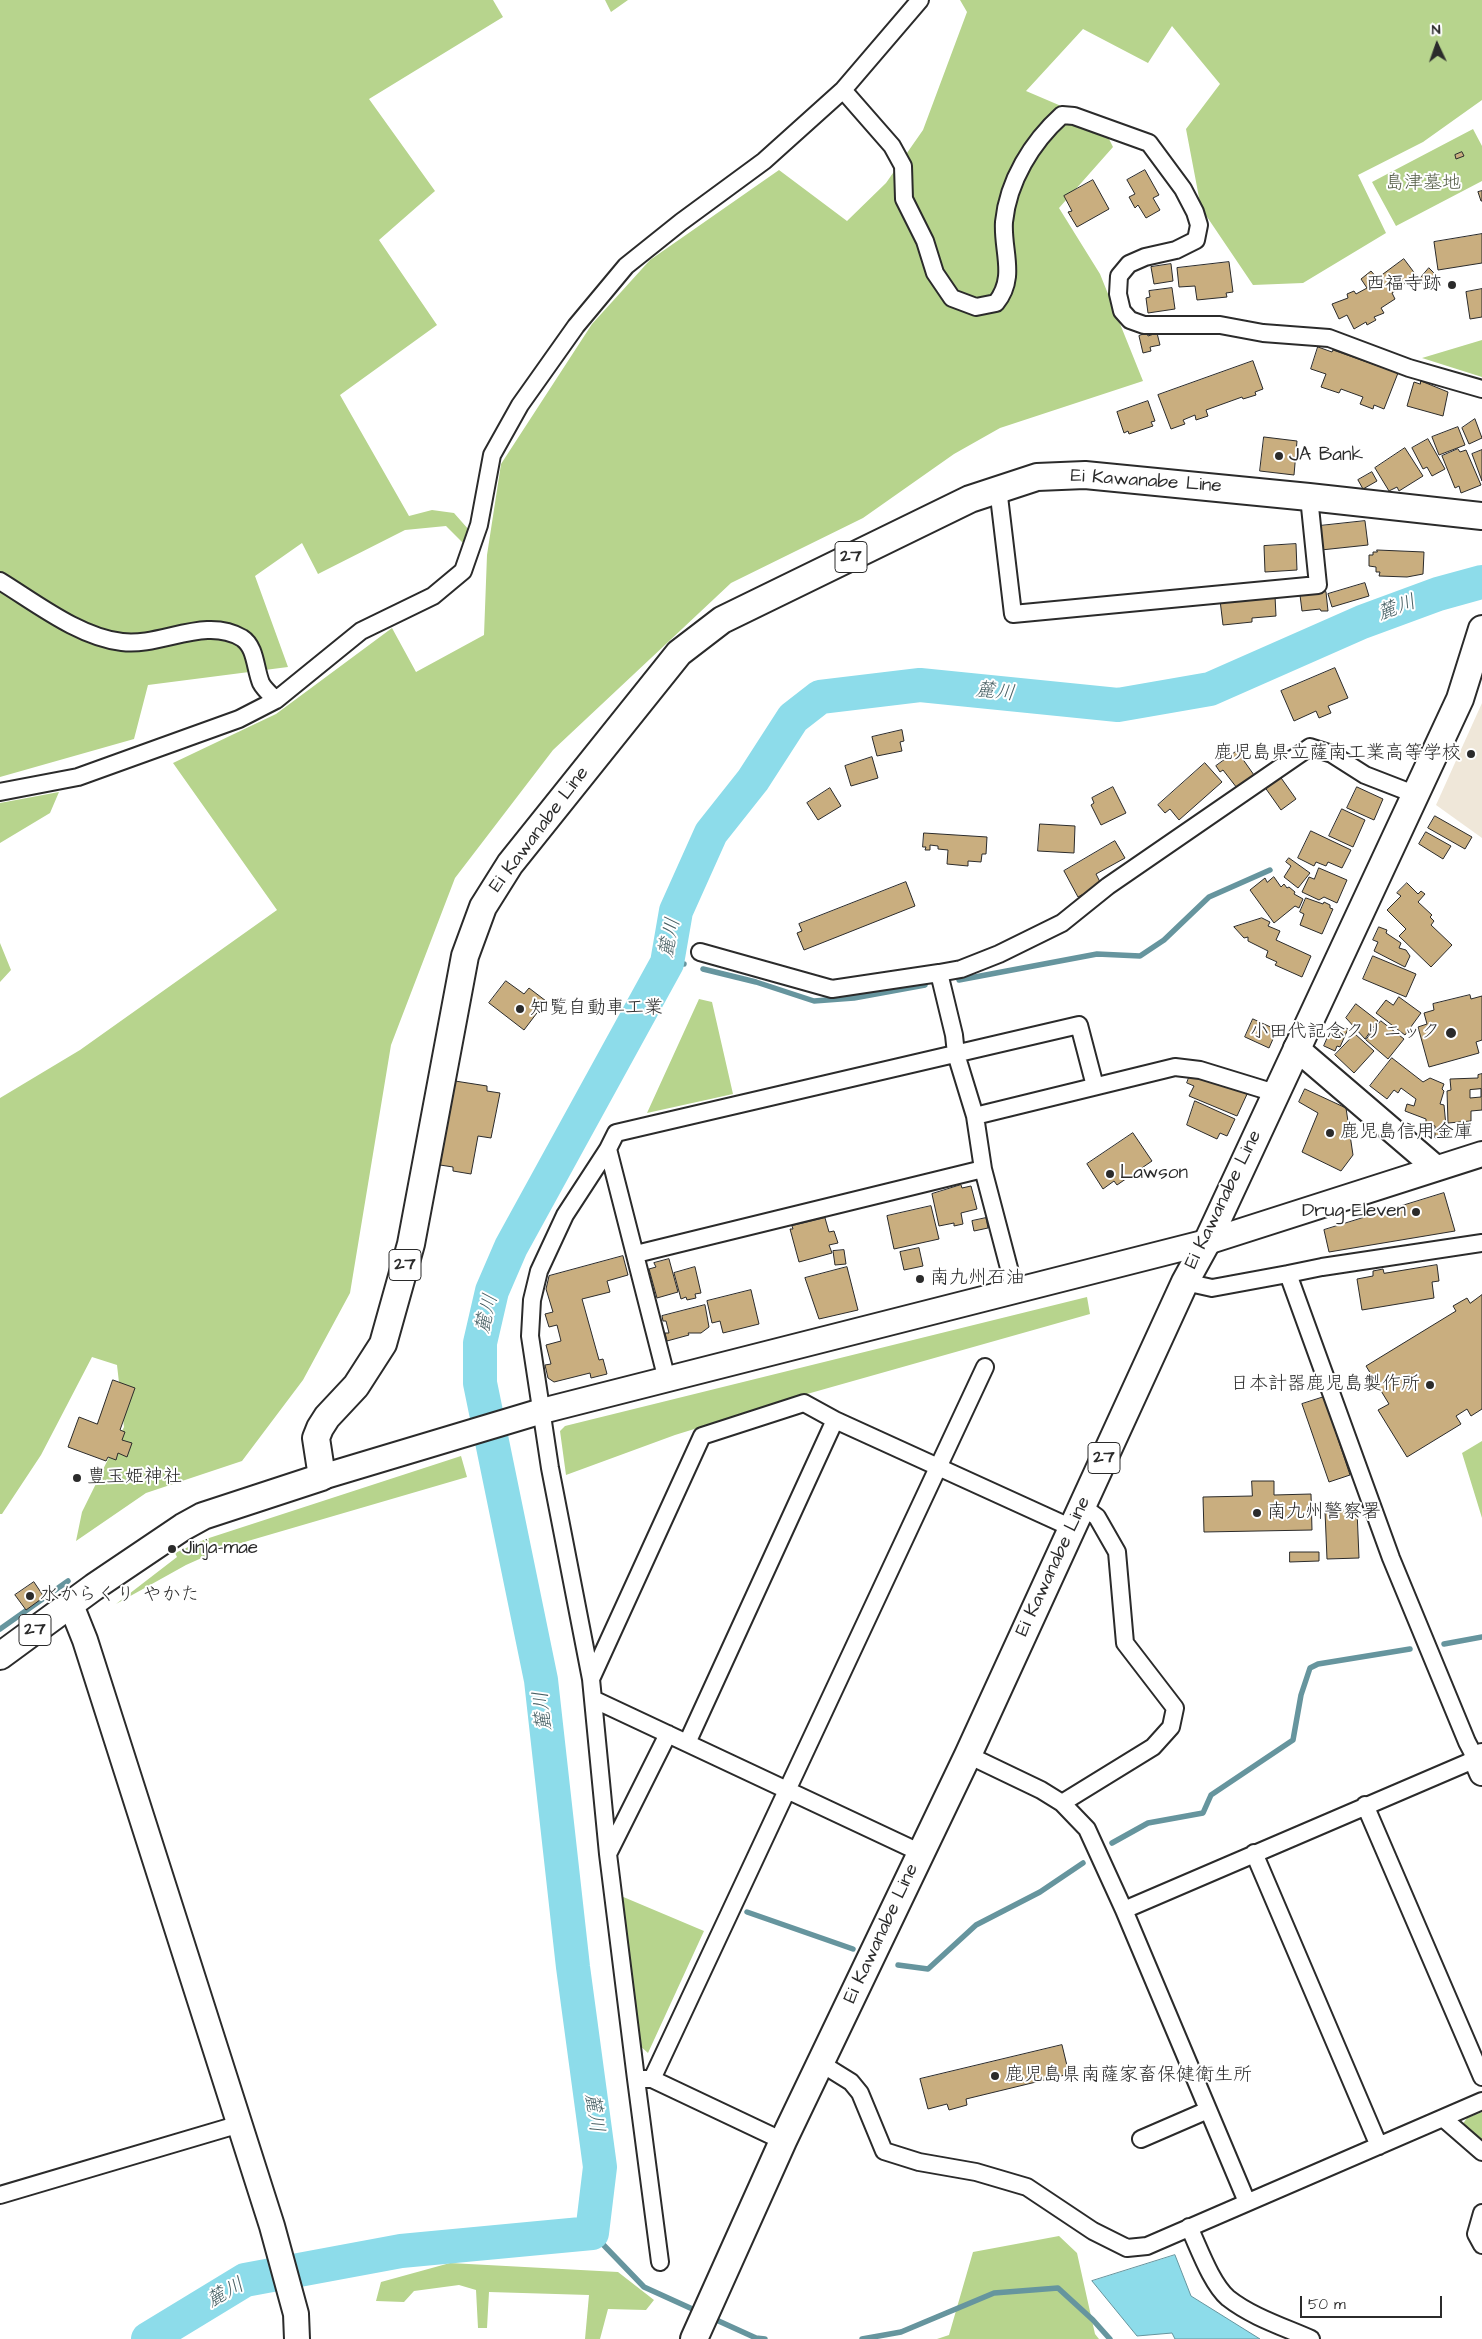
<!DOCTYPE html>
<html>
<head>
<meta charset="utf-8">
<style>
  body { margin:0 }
  #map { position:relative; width:1482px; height:2339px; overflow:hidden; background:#fff; font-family:"Architects Daughter",sans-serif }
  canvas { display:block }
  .north { position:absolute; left:1412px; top:20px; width:50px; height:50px; -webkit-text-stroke:4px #fff; paint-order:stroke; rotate:357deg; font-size:14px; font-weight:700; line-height:20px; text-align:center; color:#2b2b2b }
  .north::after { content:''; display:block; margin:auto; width:18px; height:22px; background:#2b2b2b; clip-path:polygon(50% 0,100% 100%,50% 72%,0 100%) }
  .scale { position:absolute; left:1300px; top:2296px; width:142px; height:22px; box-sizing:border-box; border:2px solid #2b2b2b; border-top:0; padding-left:6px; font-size:15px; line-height:18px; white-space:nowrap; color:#2b2b2b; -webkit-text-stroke:4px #fff; paint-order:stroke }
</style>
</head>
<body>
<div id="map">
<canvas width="1482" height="2339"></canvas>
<div class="north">N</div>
<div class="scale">50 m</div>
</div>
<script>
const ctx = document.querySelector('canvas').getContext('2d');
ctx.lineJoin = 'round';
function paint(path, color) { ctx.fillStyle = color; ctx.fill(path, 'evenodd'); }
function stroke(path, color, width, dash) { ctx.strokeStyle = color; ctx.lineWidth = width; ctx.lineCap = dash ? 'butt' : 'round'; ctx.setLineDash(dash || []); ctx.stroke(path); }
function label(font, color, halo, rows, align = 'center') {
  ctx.font = font + ' "Architects Daughter","Klee One",sans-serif'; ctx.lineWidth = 4; ctx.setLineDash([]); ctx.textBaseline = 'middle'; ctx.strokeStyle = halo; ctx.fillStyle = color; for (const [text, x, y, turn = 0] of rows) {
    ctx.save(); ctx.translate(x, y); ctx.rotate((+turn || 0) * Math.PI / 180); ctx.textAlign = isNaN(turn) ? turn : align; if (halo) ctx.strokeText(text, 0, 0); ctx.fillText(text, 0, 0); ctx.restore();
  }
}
paint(new Path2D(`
  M1482,703V838L1436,805Z`), '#efe7d9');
paint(new Path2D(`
  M0,0H493L503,17L369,99L435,191L379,240L437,325L340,395L409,516L432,510L454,513L469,530L465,545L446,526L405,530L318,574L302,543L255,576L288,667L148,685L134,739L0,777Z
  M605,0H628L611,12Z
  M960,0H1482V100L1423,142L1358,175L1386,233L1303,283L1253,285L1201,208L1186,129L1220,84L1172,26L1148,63L1083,29L1026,91L1101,123L1113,147L1059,208L1100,274L1143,381L1000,428L954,454L863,518L731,583L553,750L455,878L391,1045L350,1293L303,1380L242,1461L146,1493L76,1541L82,1512L124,1427L117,1365L92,1357L41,1455L2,1514H0V1098L80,1050L277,910L173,763L276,714L392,628L416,672L484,635L487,555L501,464L592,324L650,260L779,170L847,221L886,183L923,130L967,12Z
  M1473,129L1482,146V181L1396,226L1372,182Z
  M1482,340V377L1422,358Z
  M59,792L50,813L0,843V803Z
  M0,943L11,970L0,982Z
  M699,999L712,1002L733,1094L647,1113Z
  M1087,1297L1090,1314L807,1394L675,1435L566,1475L560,1431L565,1426Z
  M1482,1441V1518L1462,1453Z
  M461,1456L467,1477L224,1548L186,1565L116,1604L177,1557L175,1553L206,1539Z
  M621,1896L704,1931L648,2053L639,2045Z
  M1482,2112V2140L1462,2125L1467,2118Z
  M1059,2236L1077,2253L1095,2334L1099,2339H937L949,2335L973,2252Z
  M450,2263L618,2272L654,2300L646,2310L608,2309L600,2339H585L589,2295L489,2292L487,2328H478L476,2290L459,2285L414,2291L404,2302L376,2301L381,2282Z`), '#b7d48d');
const water = new Path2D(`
  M1175,2255L1191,2296L1260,2339H1175L1172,2333L1137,2336L1092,2281Z`);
paint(water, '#8ddcea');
stroke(water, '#66959e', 1);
stroke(new Path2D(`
  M667,963L684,964
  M703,969L756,982L814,1001L854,998L925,985
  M959,980L1097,954L1140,956L1164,940L1209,897L1270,870
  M0,1629L68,1581
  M1444,1644L1482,1637
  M1112,1843L1148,1823L1203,1813L1211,1795L1293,1740L1301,1695L1310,1668L1318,1664L1410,1649
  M747,1912L853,1949
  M898,1965L928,1969L976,1925L1040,1892L1083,1863
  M592,2233L644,2287L699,2312
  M712,2318L756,2338L765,2339
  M862,2339L901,2332L994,2293L1058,2288L1093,2320L1110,2339`), '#66959e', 5.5);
stroke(new Path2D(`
  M148,2339L245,2280L401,2251L592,2233L600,2167L573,1967L541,1680L480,1383V1343L492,1291L511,1247L667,963L676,911L711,833L753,780L793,718L820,697L920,685L1118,705L1210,689L1362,622L1438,594L1482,582`), '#8ddcea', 34);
const building = new Path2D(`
  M1462,152L1464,156L1456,159L1455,155Z
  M1145,170L1159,195L1153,198L1160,210L1146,218L1138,205L1135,208L1129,197L1135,194L1127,180Z
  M1093,180L1109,209L1077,227L1068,212L1072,211L1064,196Z
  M1482,191V201H1481L1478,192Z
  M1482,234V263L1438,270L1434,242Z
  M1404,259L1416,275L1392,293L1395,299L1381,308L1384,313L1374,317L1376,320L1367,325L1366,322L1354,329L1347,315L1339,319L1332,304L1348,298L1347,294L1354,291L1356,294L1367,288L1361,279L1371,271L1377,278Z
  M1229,262L1233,292L1226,293L1227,297L1197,300L1195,286L1179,287L1177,268Z
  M1171,264L1173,281L1154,284L1151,267Z
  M1429,268L1438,277L1428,288L1419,280Z
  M1172,288L1175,309L1148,313L1146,298L1150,297L1149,291Z
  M1482,289V317L1470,319L1466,292Z
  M1147,333L1148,336L1157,333L1160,345L1150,347L1151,351L1143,353L1139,336Z
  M1318,347L1332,352L1333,350L1398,373L1384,409L1374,405L1373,409L1360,404L1363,397L1341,389L1339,393L1321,387L1326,374L1311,369Z
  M1253,361L1263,389L1255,392L1256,395L1243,399L1242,397L1206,410L1208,416L1196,420L1195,415L1183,420L1185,424L1171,429L1158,395Z
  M1421,381L1448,392L1443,416L1407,406L1414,382L1420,384Z
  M1148,401L1155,421L1151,422L1153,426L1129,434L1128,431L1124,433L1117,412Z
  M1475,419L1482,438L1469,444L1462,428Z
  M1458,427L1465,445L1439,455L1432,437Z
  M1264,437L1297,441L1294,475L1260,471Z
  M1428,439L1445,469L1432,476L1427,467L1423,469L1412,448Z
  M1405,448L1423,476L1399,491L1397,487L1389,491L1375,468Z
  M1458,449L1460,452L1466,450L1481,485L1461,493L1459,486L1455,488L1442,456Z
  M1482,450V481L1472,454Z
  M1372,472L1377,481L1363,489L1358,480Z
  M1365,521L1368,545L1321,550L1319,526Z
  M1296,544L1297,570L1265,572L1264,546Z
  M1377,550L1424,552L1423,574L1407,577L1379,576L1380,572H1376V567L1369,566V555H1373V552H1377Z
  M1365,583L1369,596L1332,607L1328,594Z
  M1326,592L1328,611H1321L1320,609L1302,611L1300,595Z
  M1275,596L1276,616L1252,618V622L1223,625L1220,600Z
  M1335,668L1348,698L1328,706L1331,713L1319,718L1316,711L1294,721L1281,691Z
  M902,730L904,741L900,742L902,751L877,756L872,737Z
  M1237,751L1254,775L1237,788L1223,770L1220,772L1216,766Z
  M872,757L878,778L851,786L845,766Z
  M1205,763L1222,782L1179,820L1170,809L1165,813L1158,805Z
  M1279,775L1296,799L1281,810L1264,786Z
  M1113,787L1126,813L1101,825L1091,805L1094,803L1092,798Z
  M1357,787L1383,799L1374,820L1347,808Z
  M830,788L841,806L818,820L807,803Z
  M1342,809L1365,820L1353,847L1329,836Z
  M1435,816L1472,837L1465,849L1428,828Z
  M1040,824L1075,826L1074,853L1038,851Z
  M1311,831L1351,850L1342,868L1328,862L1326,866L1316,862L1314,866L1298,858Z
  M1426,832L1451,846L1443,859L1419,844Z
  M924,833L987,837L986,854H982L981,862L968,861V866L947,864L948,850L938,849V846L930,845V850H925L926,847H923Z
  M1115,841L1125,858L1096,874L1101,884L1078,897L1064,871Z
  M1289,858L1310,873L1298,888L1284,877L1291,866L1286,862Z
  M1319,868L1347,880L1337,903L1324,897L1319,900L1302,892L1309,877L1314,879Z
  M1274,877L1281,887L1284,884L1287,888L1289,887L1295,892L1294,894L1303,899L1299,908L1295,906L1274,923L1250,890L1265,878L1267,882Z
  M906,882L915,906L804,950L797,933L802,931L799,924Z
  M1407,883L1418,894L1421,891L1425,894L1418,902L1432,915L1430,917L1434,921L1431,925L1452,945L1431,967L1399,936L1406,929L1387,910L1401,896L1397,893Z
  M1306,898L1323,904L1324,902L1330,905V908L1333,909L1322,934L1300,925L1304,914L1300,912Z
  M1262,918L1270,922L1268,926L1280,931L1276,940L1311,956L1302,977L1275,965L1277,962L1266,957L1268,951L1248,941V937L1244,938L1234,927Z
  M1379,927L1387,930L1386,933L1401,943L1399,948L1406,950L1410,956L1405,967L1374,951L1378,942L1373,940Z
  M1373,956L1416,974L1406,997L1363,979Z
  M506,981L524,994L529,988L546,1001L524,1030L489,1003Z
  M1470,995L1471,999L1482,996V1040L1476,1042L1479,1053L1429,1067L1418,1027L1427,1024L1424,1013L1434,1010L1433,1004Z
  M1399,997L1421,1013L1405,1035L1376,1013L1386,1000L1393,1005Z
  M1356,1004L1378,1021L1365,1039L1346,1018Z
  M1253,1019L1277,1030L1269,1048L1245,1037Z
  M1381,1021L1404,1039L1388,1059L1366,1040Z
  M1334,1023L1348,1029L1340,1047L1337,1046L1335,1051L1324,1046Z
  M1355,1034L1374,1051L1354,1073L1335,1055Z
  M1392,1058L1423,1082L1430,1078L1444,1084L1442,1089L1444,1091L1440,1104L1444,1105L1447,1137L1435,1138V1126L1426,1123V1119L1405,1111L1407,1104L1414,1106L1416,1099L1401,1088L1398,1093L1394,1090L1387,1099L1370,1086Z
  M1482,1074V1110L1471,1111V1121L1448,1123L1447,1091L1451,1090L1450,1079L1478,1078V1075ZM1481,1089V1097L1470,1098V1090Z
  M1190,1075L1248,1092L1237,1116L1189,1096L1194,1086L1187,1083Z
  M455,1081L487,1086V1091L500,1093L491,1138L478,1136L471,1174L453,1171V1167L440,1165Z
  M1305,1089L1346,1108L1353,1155L1341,1171L1302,1152L1318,1113L1299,1102Z
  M1195,1101L1235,1119L1227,1136L1220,1133L1217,1139L1187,1125Z
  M1133,1133L1152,1161L1117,1185L1114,1181L1103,1189L1087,1164Z
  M961,1185L962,1188L971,1186L977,1209L961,1213L963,1224L954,1226V1223L939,1226L932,1194Z
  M1444,1193L1455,1231L1329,1252L1324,1230Z
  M931,1206L939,1239L894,1249L887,1216Z
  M825,1218L829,1232L834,1231L838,1243L829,1245L832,1253L799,1262L790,1229H793L792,1226Z
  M986,1218L988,1228L974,1231L972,1221Z
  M919,1248L923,1266L904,1270L900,1252Z
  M844,1250L846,1264L835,1265L833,1251Z
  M623,1256L628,1275L607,1281L610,1292L582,1299L599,1360L603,1359L607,1374L591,1378L590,1373L554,1382L548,1378L545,1365L551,1364L546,1345L561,1341L557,1325L549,1327L545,1314L553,1312L546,1289L549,1276Z
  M669,1259L678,1292L657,1298L649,1269L656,1267L654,1263Z
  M1437,1265L1439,1281L1432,1282L1434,1298L1362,1310L1357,1279L1373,1276V1271L1383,1269L1384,1273Z
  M695,1267L701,1293L695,1294L696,1298L687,1300L686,1297L681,1299L674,1273Z
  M847,1267L858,1310L819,1319L805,1278Z
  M751,1290L759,1324L723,1333L720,1321L712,1323L707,1301Z
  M1482,1295V1409L1471,1416L1467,1409L1456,1416L1461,1424L1407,1457L1378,1410L1389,1404L1366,1366L1456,1311L1453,1306L1467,1298L1470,1303Z
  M705,1305L709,1327L701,1333H688L689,1335L667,1341L665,1333H669L666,1321H663L662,1316Z
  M113,1380L135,1388L120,1430L125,1432L122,1440L132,1443L127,1457L118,1453L116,1460L108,1457L106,1461L68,1447L79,1417L97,1424Z
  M1324,1397L1350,1475L1329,1482L1302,1404Z
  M1252,1481H1274V1495L1311,1494L1312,1530L1204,1532L1203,1497L1252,1496Z
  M1357,1510L1359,1558L1327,1559L1325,1511Z
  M1290,1552H1319V1561L1290,1562Z
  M34,1582L44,1597L26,1610L15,1595Z
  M1062,2045L1069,2074L966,2099L967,2105L949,2110L947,2104L928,2109L920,2079Z`);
paint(building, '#c9ae7f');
stroke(building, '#2b2b2b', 1);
const street = new Path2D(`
  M843,90L892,146L903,166L904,199L925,241L935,273L952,298L976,307L996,303C1017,277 1002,251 1004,222C1008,181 1032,142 1062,115L1074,116L1149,143L1183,189L1195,212L1199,225L1196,240L1176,250L1145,257L1129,264L1119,276L1118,294L1122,311L1130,320L1144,325H1220L1263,333L1329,338L1409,368L1482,389
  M998,488L1013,614L1318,585L1309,497
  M0,581C36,603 79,637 122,642C161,647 205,616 242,638C256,647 255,669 261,683C264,689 271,695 276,700
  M0,792L78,777L239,719L276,700L361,631L433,596L463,571L479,525L492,455L520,405L576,326L626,266L681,222L764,161L843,90L920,0
  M700,952L832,989L939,973
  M975,1116L1175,1067L1200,1070L1275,1093
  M608,1149L565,1215L539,1271L532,1300L530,1336L550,1468L591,1679L608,1854L636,2079H652L783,2141
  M636,1254L983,1169
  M1288,1274L1322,1267L1482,1243
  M1015,1291L983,1169L975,1116L956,1054L954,1035L939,973L961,969L999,954L1062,923L1108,886L1310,747L1332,754L1365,775L1414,794
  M667,1380L608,1149L616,1133L1079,1025L1095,1086
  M591,1679L702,1436L804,1403L835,1420L1072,1528
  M593,1699L919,1852
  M687,1743L835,1420
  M968,1755L1041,1790L1062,1803L1087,1829L1124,1910L1247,2202
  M1062,1803L1153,1747L1171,1727L1175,1708L1125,1643L1117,1552L1097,1517L1082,1506
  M1365,1805L1482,2077
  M1254,1853L1379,2146
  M608,1854L668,1734
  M1124,1910L1476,1759L1467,1742L1391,1558L1288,1274L1212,1288L1185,1282
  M822,2064L851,2082L860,2093L884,2151L919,2162L976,2172L1027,2187L1093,2231L1127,2248L1147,2246L1482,2101
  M636,2079L660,2262
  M652,2079L985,1367
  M1444,2119L1482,2152
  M1141,2139L1208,2110
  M0,2195L240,2124
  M1482,2213L1476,2234L1482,2245
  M1189,2227C1199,2248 1211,2283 1228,2298C1252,2317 1284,2327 1311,2339`);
const secondary = new Path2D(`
  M1296,1048L1436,1168
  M322,1477L542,1411L1207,1242L1482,1154
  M71,1605L85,1640L272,2226L296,2314L297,2339
  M1482,1756L1476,1759L1482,1773`);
const primary = new Path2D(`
  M0,1656L94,1587L183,1527L203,1516L322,1477L316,1438L320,1428L327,1417L356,1386L383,1344L411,1244L465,956L483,907L510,864L679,653L722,620L970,499L1037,477L1085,475L1309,497L1482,516
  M694,2339L783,2141L968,1755L1185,1282L1207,1242L1460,699L1482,629`);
stroke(street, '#2b2b2b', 20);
stroke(secondary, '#2b2b2b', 28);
stroke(primary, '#2b2b2b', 30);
stroke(street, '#fff', 16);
stroke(secondary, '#fff', 24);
stroke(primary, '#fff', 26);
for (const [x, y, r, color] of [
  [1452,285,5,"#2b2b2b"],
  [1279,456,5,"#2b2b2b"],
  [1471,754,5,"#2b2b2b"],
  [520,1009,5,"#2b2b2b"],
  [1451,1033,6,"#2b2b2b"],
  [1330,1133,5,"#2b2b2b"],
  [1110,1174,5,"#2b2b2b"],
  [1416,1212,5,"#2b2b2b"],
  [920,1279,5,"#2b2b2b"],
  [1430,1385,5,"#2b2b2b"],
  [77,1478,5,"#2b2b2b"],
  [1257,1513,5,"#2b2b2b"],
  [172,1549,5,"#2b2b2b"],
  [30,1596,5,"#2b2b2b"],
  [995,2076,5,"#2b2b2b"]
]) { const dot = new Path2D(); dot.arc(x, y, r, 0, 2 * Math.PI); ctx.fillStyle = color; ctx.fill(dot); stroke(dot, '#fff', 2); }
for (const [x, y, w] of [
  [851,557,32],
  [405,1265,32],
  [1104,1458,32],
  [35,1630,32]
]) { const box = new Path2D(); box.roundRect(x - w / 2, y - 15.5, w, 31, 4); ctx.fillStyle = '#fff'; ctx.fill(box); stroke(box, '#2b2b2b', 1); }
label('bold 18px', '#2b2b2b', null, [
  ["27",851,557],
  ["27",405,1265],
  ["27",1104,1458],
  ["27",35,1630]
]);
label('19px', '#555e48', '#fff', [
  ["島津墓地",1423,184]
]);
label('19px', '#2b2b2b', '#fff', [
  ["西福寺跡",1442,285,"right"],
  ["JA Bank",1289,456],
  ["鹿児島県立薩南工業高等学校",1461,754,"right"],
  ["知覧自動車工業",530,1009],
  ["小田代記念クリニック",1440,1033,"right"],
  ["鹿児島信用金庫",1340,1133],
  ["Lawson",1120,1174],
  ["Drug Eleven",1406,1212,"right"],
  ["南九州石油",930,1279],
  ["日本計器鹿児島製作所",1420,1385,"right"],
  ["豊玉姫神社",87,1478],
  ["南九州警察署",1267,1513],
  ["Jinja-mae",182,1549],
  ["水からくり やかた",40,1596],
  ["鹿児島県南薩家畜保健衛生所",1005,2076]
], 'left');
label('19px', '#2b2b2b', '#fff', [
  ["Ei Kawanabe Line",1146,482,4],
  ["Ei Kawanabe Line",540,830,-53],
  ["Ei Kawanabe Line",1224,1200,-64],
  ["Ei Kawanabe Line",1054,1567,-65],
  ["Ei Kawanabe Line",882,1934,-65]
]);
label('italic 20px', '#486064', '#fff', [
  ["麓川",1397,609,-20],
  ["麓川",995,693,6],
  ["麓川",671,938,-78],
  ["麓川",488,1314,-76],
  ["麓川",544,1711,-96],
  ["麓川",593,2113,82],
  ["麓川",226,2294,-29]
]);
</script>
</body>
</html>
